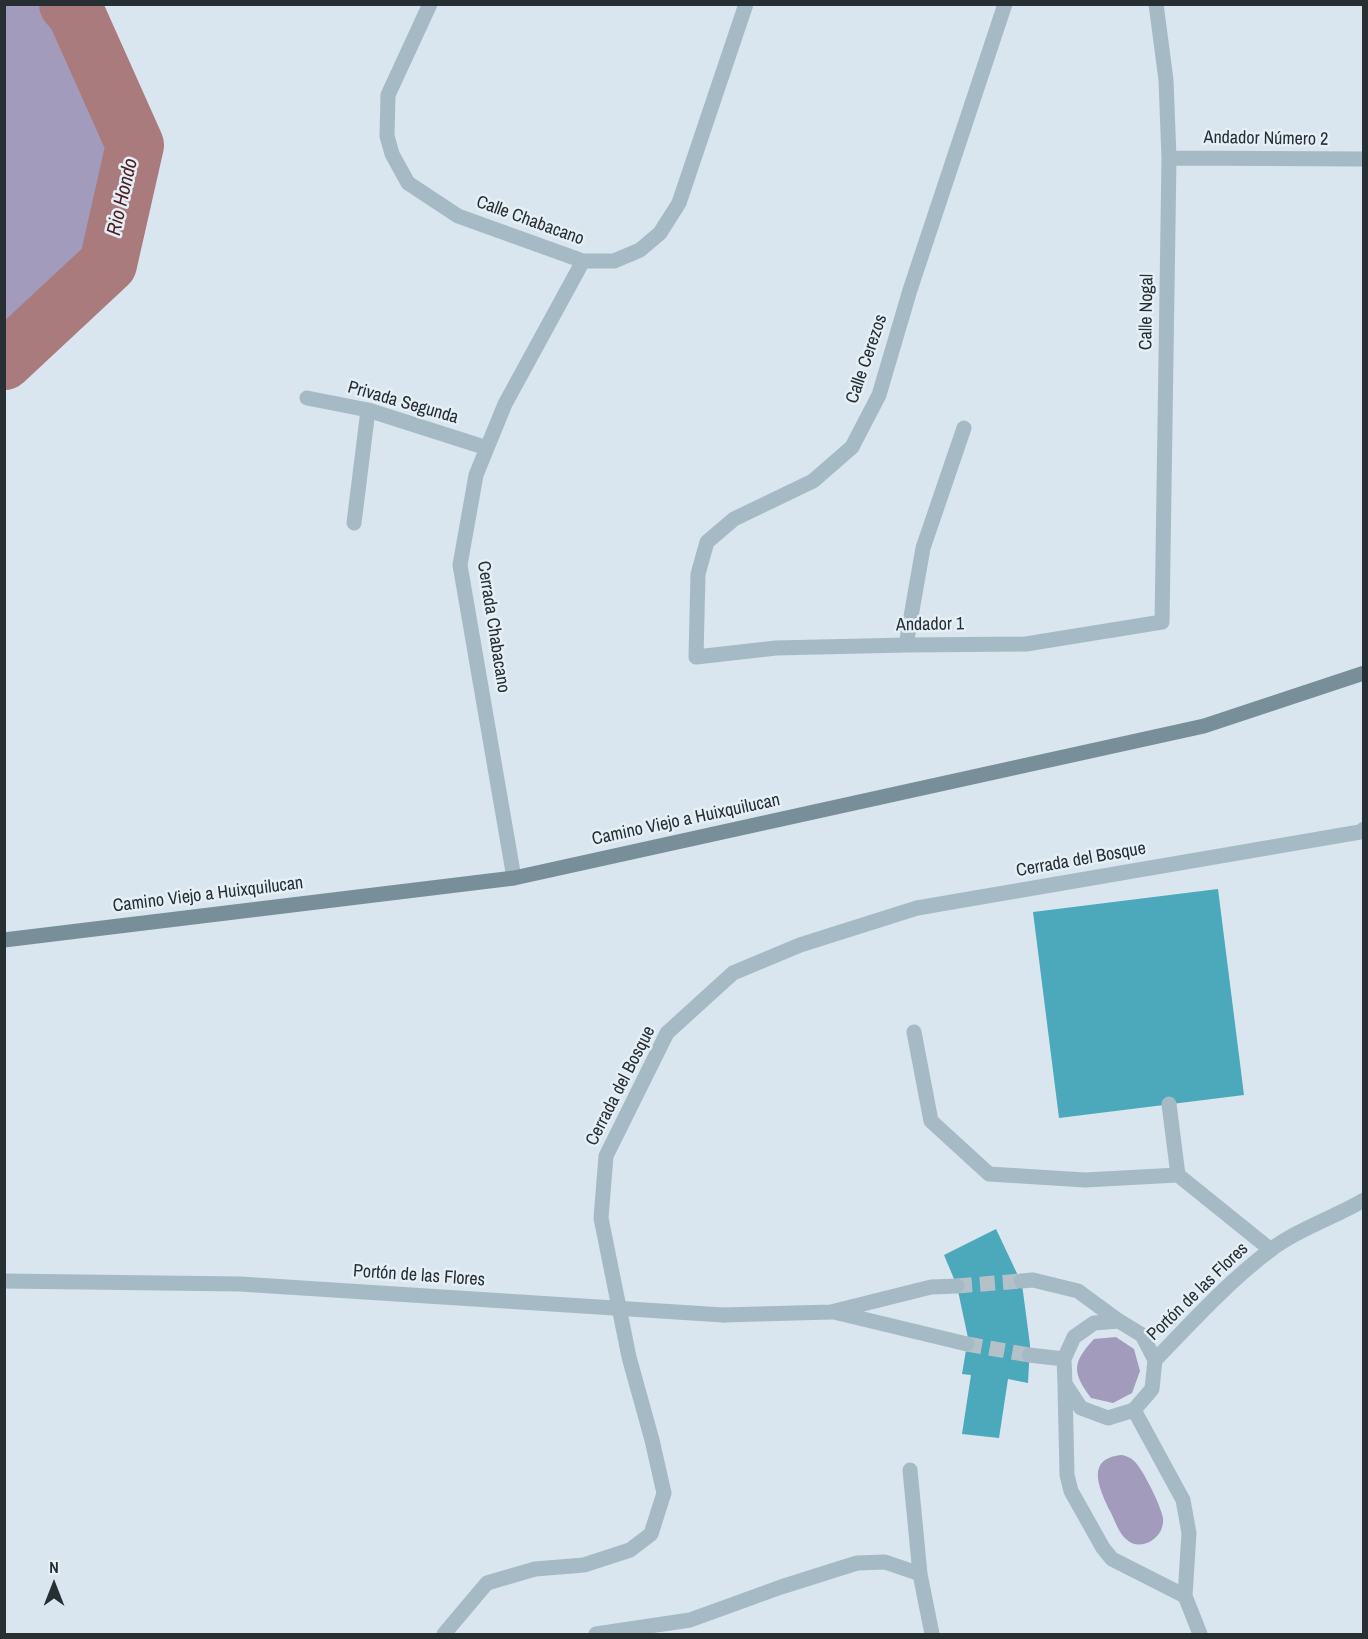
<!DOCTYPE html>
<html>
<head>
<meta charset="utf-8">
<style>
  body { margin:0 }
  #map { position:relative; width:1368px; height:1639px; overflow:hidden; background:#d9e5ef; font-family:"Archivo Narrow",sans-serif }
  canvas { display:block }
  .frame { position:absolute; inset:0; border:6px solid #262f32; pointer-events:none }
  .north { position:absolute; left:24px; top:1555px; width:60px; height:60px; -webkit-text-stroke:4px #e5eff7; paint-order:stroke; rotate:0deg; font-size:16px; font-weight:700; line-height:24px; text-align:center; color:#262f32 }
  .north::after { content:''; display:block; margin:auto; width:21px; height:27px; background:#262f32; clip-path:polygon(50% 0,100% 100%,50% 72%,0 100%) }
</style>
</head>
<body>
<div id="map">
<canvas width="1368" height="1639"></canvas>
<div class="frame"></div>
<div class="north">N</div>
</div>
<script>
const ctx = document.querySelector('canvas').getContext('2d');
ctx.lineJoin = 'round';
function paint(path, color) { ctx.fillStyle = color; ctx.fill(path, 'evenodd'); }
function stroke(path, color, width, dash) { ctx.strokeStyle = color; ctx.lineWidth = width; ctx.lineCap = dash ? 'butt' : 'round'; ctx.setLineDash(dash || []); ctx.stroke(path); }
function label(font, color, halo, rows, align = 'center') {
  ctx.font = font + ' "Archivo Narrow",sans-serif'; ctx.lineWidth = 5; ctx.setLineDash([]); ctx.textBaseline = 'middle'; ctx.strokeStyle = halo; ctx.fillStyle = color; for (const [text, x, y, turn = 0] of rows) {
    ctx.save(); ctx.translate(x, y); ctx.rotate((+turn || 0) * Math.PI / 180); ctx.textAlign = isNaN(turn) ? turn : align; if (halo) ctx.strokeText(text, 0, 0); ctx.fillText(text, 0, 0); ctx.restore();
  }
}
paint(new Path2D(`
  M5,4L42,5L61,24L116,147L92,253L5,336Z
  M1116,1337L1134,1349L1140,1371L1132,1393L1113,1403L1091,1398C1072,1372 1072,1363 1094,1339Z
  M1122,1455C1126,1456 1130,1457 1134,1461C1143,1469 1161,1506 1163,1518C1164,1528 1159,1536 1151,1541C1143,1546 1133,1546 1126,1539C1118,1532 1115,1520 1110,1511C1100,1490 1084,1458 1122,1455Z`), '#a39bbc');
stroke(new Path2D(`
  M4,361L108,264L135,145L76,13L68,4`), '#a97b7c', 58);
paint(new Path2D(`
  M1218,889L1244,1095L1059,1118L1033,912Z
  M996,1229L1022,1284L1030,1345L1028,1383L1008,1379L999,1438L962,1434L971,1375L962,1374L968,1338L957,1286L944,1255Z`), '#4ba9bb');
stroke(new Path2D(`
  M957,1286L1021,1281
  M967,1344L1029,1355`), '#b5c1c9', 15, [15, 8]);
stroke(new Path2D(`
  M430,4L388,95L387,136L392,154L408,183L458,216L583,261H614L640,250L660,233L679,203L746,4
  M1005,4L910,290L879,395L852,447L813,481L734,519L707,542L698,574L696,657L776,648L906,645L1026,644L1162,622L1169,158L1166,80L1156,4
  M1169,158L1364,159
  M307,398L368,410L487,448
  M354,523L368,410
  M906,645L923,548L964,428
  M514,878L460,565L476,475L487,448L505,404L583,261
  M914,1032L931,1121L989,1174L1085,1180L1178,1175L1271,1250
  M1169,1104L1178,1175
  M1021,1281L1033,1280L1078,1291L1119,1321L1142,1335L1155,1360L1152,1389L1134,1410L1108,1418L1081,1408L1065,1384L1064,1359L1074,1337L1094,1323L1119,1321
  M834,1312L967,1344
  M723,1315L831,1312L931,1287L957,1286
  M1029,1355L1064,1359
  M1155,1360C1192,1322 1227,1283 1269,1251C1298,1229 1333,1218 1364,1200
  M1065,1386L1067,1475L1071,1491L1103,1548L1112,1559L1185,1596
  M1134,1410L1183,1500L1189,1533L1185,1596L1200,1634
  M910,1470L920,1574L932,1634
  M444,1634L487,1583L535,1569L584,1565L630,1550L651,1534L664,1493L652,1440L629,1357L601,1218L606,1156L667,1033L733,973L800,945L917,908L1360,832L1364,829
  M596,1634L690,1620L781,1587L857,1563L885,1562L920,1574`), '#a6bac5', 15);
stroke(new Path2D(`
  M4,940L514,878L1204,726L1364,673`), '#788f99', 15);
stroke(new Path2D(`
  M4,1281L240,1284L723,1315`), '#a6bac5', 15);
label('18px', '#262f32', '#e5eff7', [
  ["Andador Número 2",1266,139,1],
  ["Calle Chabacano",530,221,20],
  ["Calle Nogal",1147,312,-89],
  ["Calle Cerezos",867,359,-71],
  ["Privada Segunda",403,403,16],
  ["Andador 1",930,625,-1],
  ["Cerrada Chabacano",493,627,81],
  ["Camino Viejo a Huixquilucan",686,820,-12],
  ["Cerrada del Bosque",1081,860,-10],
  ["Camino Viejo a Huixquilucan",208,895,-7],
  ["Cerrada del Bosque",621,1086,-63],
  ["Portón de las Flores",419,1276,4],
  ["Portón de las Flores",1198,1292,-44]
]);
label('italic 20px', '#502021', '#e5eff7', [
  ["Rio Hondo",123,197,-77]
]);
</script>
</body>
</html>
